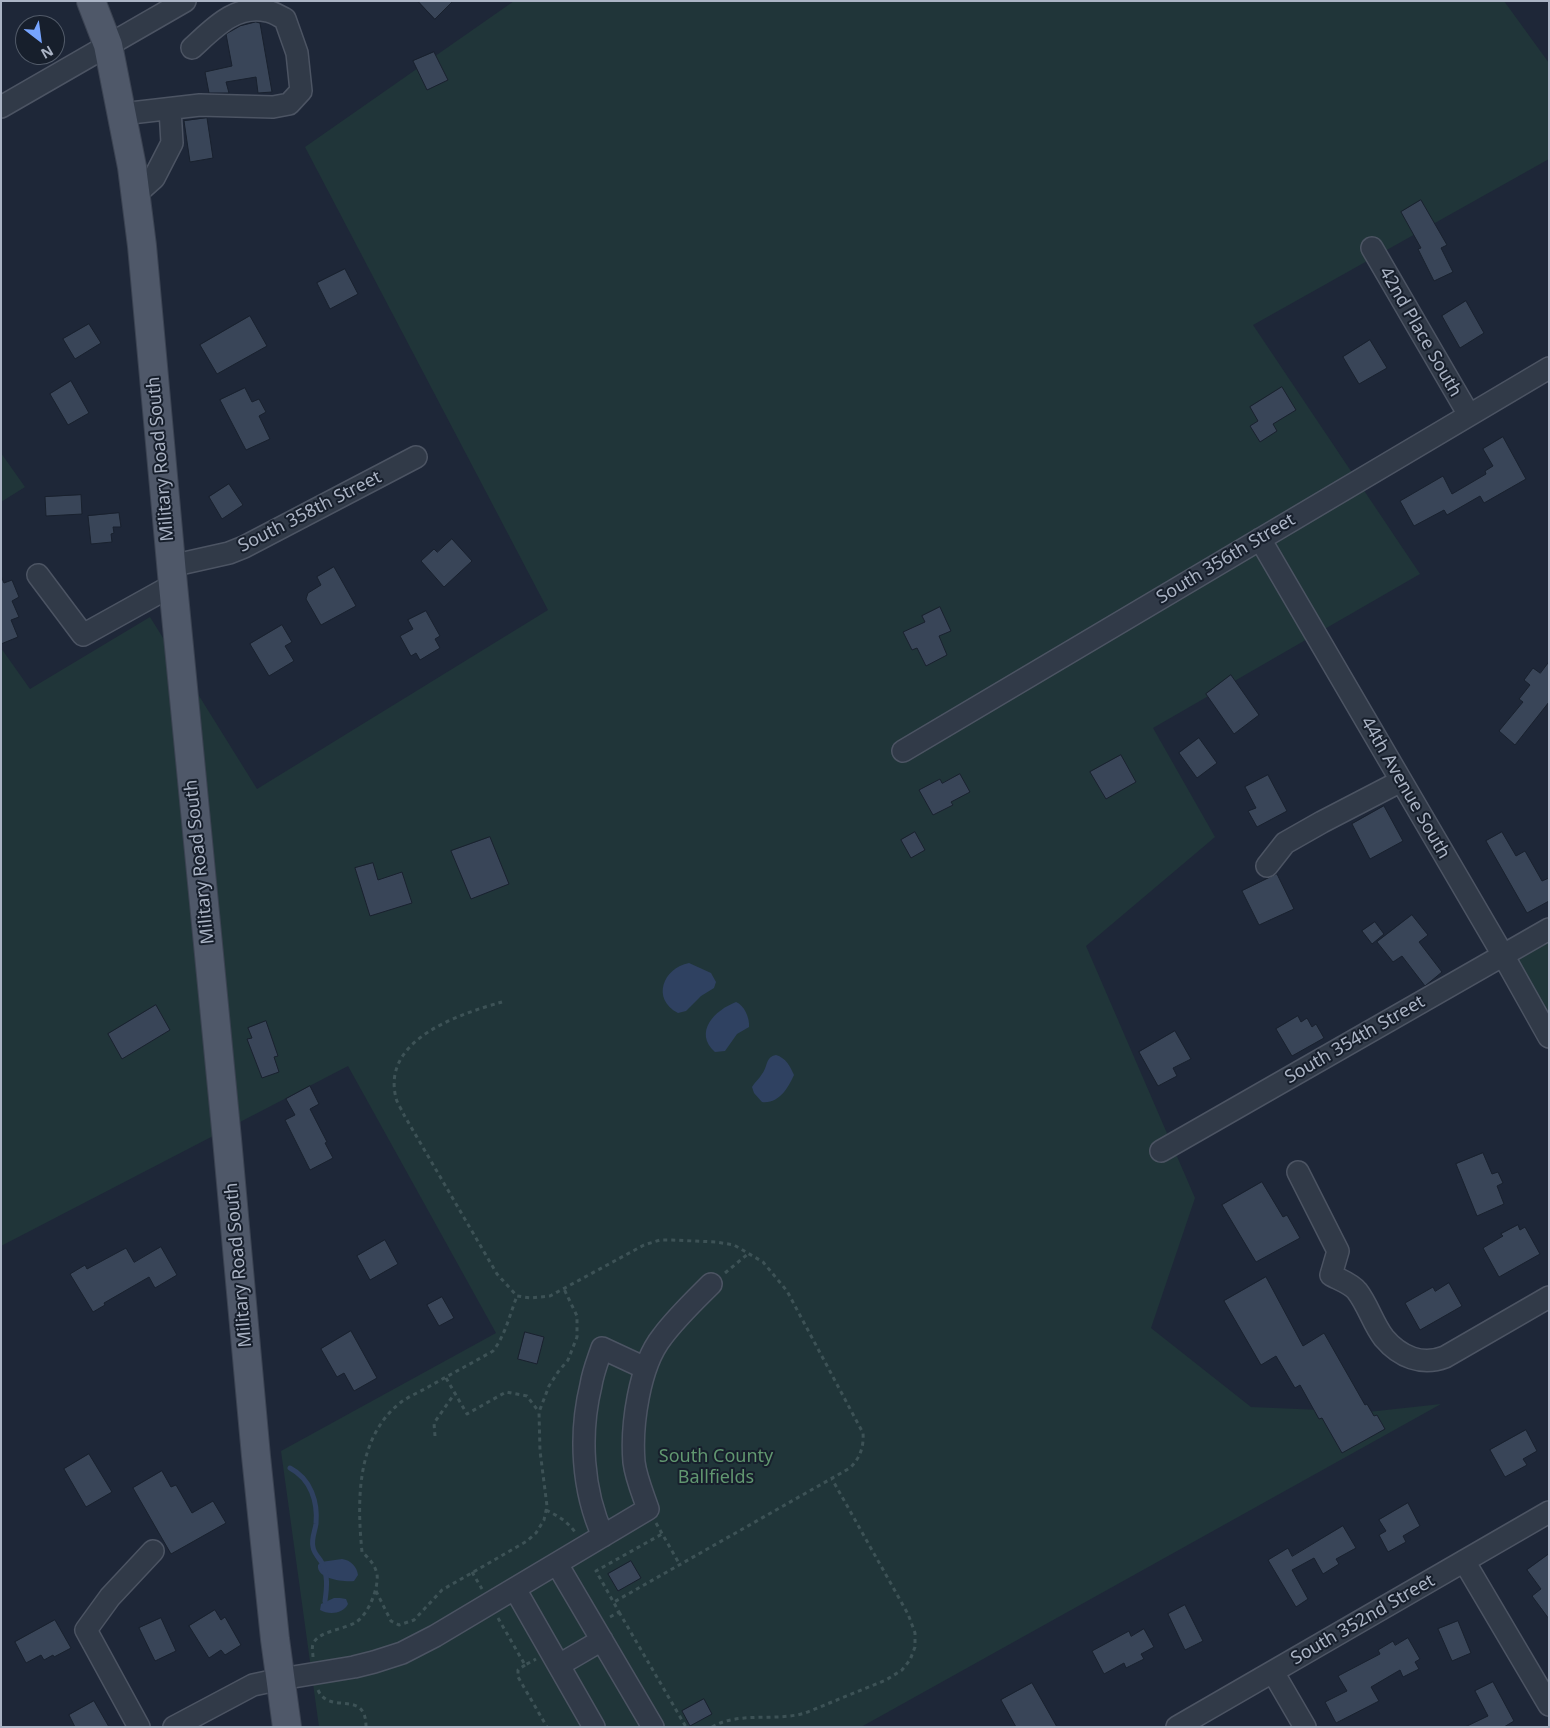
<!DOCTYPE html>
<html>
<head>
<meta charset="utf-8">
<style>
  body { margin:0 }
  #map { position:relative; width:1550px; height:1728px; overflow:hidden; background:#1e2738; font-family:"Noto Sans",sans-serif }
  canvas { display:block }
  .frame { position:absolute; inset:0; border:2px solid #abb4c5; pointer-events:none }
  .north { position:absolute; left:15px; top:15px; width:50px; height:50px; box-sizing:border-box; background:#171f2c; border:1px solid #525b69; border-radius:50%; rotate:150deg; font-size:14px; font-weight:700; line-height:20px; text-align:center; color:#abb4c5 }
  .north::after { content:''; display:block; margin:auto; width:18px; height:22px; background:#76a4ff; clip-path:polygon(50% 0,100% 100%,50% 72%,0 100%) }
</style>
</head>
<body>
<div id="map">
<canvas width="1550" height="1728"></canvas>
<div class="frame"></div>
<div class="north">N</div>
</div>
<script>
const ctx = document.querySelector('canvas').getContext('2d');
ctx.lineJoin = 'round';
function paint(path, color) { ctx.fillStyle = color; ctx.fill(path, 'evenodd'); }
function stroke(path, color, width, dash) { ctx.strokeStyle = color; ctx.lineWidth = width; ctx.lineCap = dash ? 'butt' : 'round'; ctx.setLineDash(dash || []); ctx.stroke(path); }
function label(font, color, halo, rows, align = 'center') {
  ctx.font = font + ' "Noto Sans",sans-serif'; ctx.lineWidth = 4; ctx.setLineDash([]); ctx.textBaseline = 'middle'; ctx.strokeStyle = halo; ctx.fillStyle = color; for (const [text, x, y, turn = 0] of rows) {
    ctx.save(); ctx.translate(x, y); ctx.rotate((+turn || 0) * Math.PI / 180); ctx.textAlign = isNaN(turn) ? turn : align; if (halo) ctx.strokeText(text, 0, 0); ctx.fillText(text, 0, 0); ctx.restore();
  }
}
paint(new Path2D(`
  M514,1H1504L1549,63V159L1253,325L1420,574L1153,728L1215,837L1086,946L1195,1198L1151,1328L1251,1407L1368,1412L1441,1404L861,1727H319L281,1451L496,1333L348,1066L1,1246V648L30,689L150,617L257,789L548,610L305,147Z
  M1,453L25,487L1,502Z
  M1549,929V1037L1503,955Z`), '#203539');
paint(new Path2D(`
  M689,963L711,973L716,982L714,988L701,996L686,1011L678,1013C651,999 663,968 689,963Z
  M736,1002C744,1005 750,1018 749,1027L737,1034L725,1051L715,1052C693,1032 715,1010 736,1002Z
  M776,1055C786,1058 790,1066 794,1075C788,1088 779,1104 762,1102L754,1093L752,1087C755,1082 759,1079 762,1074C768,1067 765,1057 776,1055Z
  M342,1559C351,1560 357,1567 358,1575L354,1581C343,1582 316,1579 318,1565L321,1562Z
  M334,1598H340L346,1599L348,1604C343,1614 329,1615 320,1610L321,1604Z`), '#2f4161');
stroke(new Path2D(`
  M290,1468C311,1479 318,1502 316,1524C315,1531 311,1539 313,1547C314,1554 319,1557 322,1563C328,1576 327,1587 325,1601`), '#2f4161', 5);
const building = new Path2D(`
  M418,1H453L435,19Z
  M256,22L260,23L272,92L258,93L256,77L226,82L229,93H209L205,72L232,66L226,34L240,26Z
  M434,52L448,80L427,90L413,61Z
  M207,118L213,158L190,162L184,121Z
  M1421,200L1447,245L1441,248L1453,272L1434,281L1418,249L1421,248L1401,212Z
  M345,269L358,294L330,309L317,283Z
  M1466,301L1484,333L1460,348L1442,316Z
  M250,316L267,346L217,374L200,345Z
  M89,324L101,343L75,359L63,339Z
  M1370,340L1387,368L1359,384L1343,357Z
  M71,381L89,413L68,425L50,394Z
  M1282,387L1296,410L1273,424L1277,431L1260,442L1250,426L1258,421L1250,407Z
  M245,388L252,402L259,399L266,412L259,416L270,439L246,450L220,400Z
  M1503,437L1526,479L1484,503L1480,496L1447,515L1444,510L1414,526L1400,501L1443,476L1452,494L1486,474L1485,471L1493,466L1483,449Z
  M229,484L243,505L222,519L209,497Z
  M81,495L82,514L46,516L45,497Z
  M119,513L121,527H113L114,533L111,534L112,542L91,544L88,516Z
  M452,539L472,561L444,587L421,561L434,549L437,552Z
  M334,567L356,606L321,625L306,599L308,593L321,585L317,577Z
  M1,576L4,583L12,580L19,597L12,601L19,617L11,620L18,637L1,644Z
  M940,607L951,631L939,636L947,655L926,666L917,648L912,650L903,632L925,622L922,616Z
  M426,611L440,636L435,639L440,648L420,660L416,653L411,656L400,636L413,629L408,620Z
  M282,625L292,642L285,646L294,661L269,676L250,644Z
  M1549,662V702L1515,745L1499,731L1523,702L1519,699L1530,685L1524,680L1533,668L1540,673Z
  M1231,675L1259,715L1234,734L1206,694Z
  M1199,738L1217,763L1197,778L1179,753Z
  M1121,755L1136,782L1106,799L1090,772Z
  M960,774L970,792L951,802L953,805L933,815L919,790L940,779L942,783Z
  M1268,775L1287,811L1257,827L1248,811L1256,808L1245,787Z
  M1384,806L1403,841L1370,859L1352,824Z
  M915,832L925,850L911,858L901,840Z
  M1502,832L1516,856L1525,851L1542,881L1549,878V901L1527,913L1486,841Z
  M490,837L509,884L471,899L451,851Z
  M373,863L378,880L402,872L412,903L370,916L355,868Z
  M1277,874L1294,909L1259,925L1242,891Z
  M1412,915L1428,935L1419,942L1442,972L1425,986L1402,956L1393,962L1377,942Z
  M1375,922L1384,934L1372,944L1362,931Z
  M156,1005L170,1030L122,1059L108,1034Z
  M1298,1016L1301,1022L1307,1018L1312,1027L1316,1024L1324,1038L1292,1056L1276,1029Z
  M266,1021L278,1056L274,1057L279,1072L262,1078L247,1039L252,1038L248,1028Z
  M1175,1031L1191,1059L1173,1068L1177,1076L1158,1086L1139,1052Z
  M310,1086L319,1104L310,1109L327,1142L325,1143L333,1158L310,1170L285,1120L295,1115L286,1099Z
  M1483,1153L1492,1174L1498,1172L1503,1183L1497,1186L1504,1204L1477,1216L1456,1164Z
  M1262,1182L1283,1217L1287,1215L1300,1238L1256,1262L1222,1205Z
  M1518,1225L1520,1230L1525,1227L1540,1254L1499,1277L1483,1248L1503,1236L1501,1234Z
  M385,1240L398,1264L370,1280L357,1256Z
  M161,1247L177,1275L155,1288L149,1277L104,1303L105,1305L93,1312L70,1274L85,1265L87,1269L126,1248L134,1262Z
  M1266,1277L1303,1346L1324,1333L1365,1405L1367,1404L1374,1416L1377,1415L1385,1429L1342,1453L1322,1418L1319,1419L1300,1385L1295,1388L1276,1356L1261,1365L1224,1301Z
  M1449,1283L1462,1306L1420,1330L1405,1303L1433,1287L1435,1291Z
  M442,1297L454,1318L439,1326L427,1305Z
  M351,1331L377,1378L354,1391L344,1373L337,1377L321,1349Z
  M525,1332L544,1337L537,1364L518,1359Z
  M1526,1430L1537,1451L1523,1459L1527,1465L1505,1477L1490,1450Z
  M89,1454L112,1492L86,1507L64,1469Z
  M162,1471L171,1487L176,1485L192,1513L213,1501L226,1523L171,1554L133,1488Z
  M1408,1503L1420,1526L1403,1536L1406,1542L1388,1552L1379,1535L1386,1531L1379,1520Z
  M1343,1526L1356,1548L1336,1559L1339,1564L1323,1574L1314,1558L1292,1570L1308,1599L1296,1607L1268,1560L1288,1548L1292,1556Z
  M1549,1554V1619L1532,1596L1541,1589L1527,1570Z
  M631,1561L641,1578L618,1591L608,1574Z
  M1185,1605L1203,1641L1185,1650L1168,1614Z
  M215,1610L221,1620L225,1617L241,1645L225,1655L221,1650L209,1658L189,1626Z
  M161,1618L176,1651L155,1661L139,1628Z
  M55,1620L71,1648L54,1657L53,1655L44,1660L41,1655L26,1663L15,1642Z
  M1458,1621L1471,1653L1452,1661L1438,1629Z
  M1144,1629L1154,1647L1141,1654L1144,1659L1126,1668L1124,1663L1104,1674L1092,1651L1129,1631L1131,1636Z
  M1408,1638L1420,1659L1415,1662L1419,1669L1403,1677L1400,1670L1371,1687L1379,1701L1336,1723L1325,1702L1347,1691L1338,1676L1380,1654L1378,1650L1393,1641L1395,1645Z
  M1493,1682L1514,1721L1504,1727H1465L1488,1716L1475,1691Z
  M1032,1683L1057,1727H1016L1001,1700Z
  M704,1699L712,1714L690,1726L682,1711Z
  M94,1701L109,1727H75L69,1715Z`);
paint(building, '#394558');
stroke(building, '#19212e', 1);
const minor = new Path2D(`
  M1,107L185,1
  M122,114L200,105L273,107L289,104L301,91L297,53L285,19C279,16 273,12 267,11C235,4 213,29 192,48
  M135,195L154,178L172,143L170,109
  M1372,248L1469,415
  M1260,539L1503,955L1549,1037
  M171,566L229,553L244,547L416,457
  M38,575L83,635L173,585
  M903,751L1549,368
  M1267,866L1285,843L1322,822L1401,781
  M1161,1151L1549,929
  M1298,1172L1338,1251L1331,1275C1338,1279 1352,1284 1357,1291C1368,1305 1373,1324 1384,1338C1400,1357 1422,1366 1445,1357L1549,1297
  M603,1536C582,1490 579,1434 591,1385C593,1372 598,1360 602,1348L645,1368
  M1464,1561L1549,1705
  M557,1564L653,1727
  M515,1589L594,1727
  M559,1665L602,1640
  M1273,1672L1305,1727
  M139,1727L86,1630L110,1597L153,1551
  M174,1727L253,1685L281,1679L354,1667L374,1662L402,1653L435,1636L648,1509C643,1494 636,1478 634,1462C631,1426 639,1366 662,1337C676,1318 694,1301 711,1284
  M1177,1727L1549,1512`);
const major = new Path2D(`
  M91,1L108,45L132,167L142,246L173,585L227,1139L256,1456L275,1639L287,1727`);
stroke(minor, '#4c5463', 24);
stroke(major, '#3b4352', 30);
stroke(new Path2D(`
  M502,1002C460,1014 381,1039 396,1098C397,1103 402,1110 404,1115L497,1274L517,1296L531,1298L550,1296L644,1245L660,1240H672L716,1242L734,1245L763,1262L787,1291L863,1433C864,1447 860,1458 850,1468L614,1602
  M725,1273L749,1253
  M446,1378L467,1414L506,1392L527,1396L539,1412
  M435,1436L434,1423L455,1393
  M546,1510C558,1516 567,1521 575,1532
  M656,1523L680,1565
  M472,1572L482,1589
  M376,1591L391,1621L399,1625L414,1620L442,1590L527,1541L536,1533L544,1520L547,1506L540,1451L539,1412L549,1386L558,1372L568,1360L577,1337V1316L564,1289
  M619,1612L686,1727
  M610,1617L619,1612L596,1571L662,1534
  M498,1618L525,1665L536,1659
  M313,1657C313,1652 311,1647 314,1642C322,1630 344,1630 356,1622C368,1615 379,1588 377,1574C375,1565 369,1558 362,1552C357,1502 356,1438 400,1403C409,1396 420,1392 430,1386C451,1374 472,1363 493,1351C505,1336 510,1314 517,1296
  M525,1665L518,1670V1677L547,1727
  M318,1690C330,1716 366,1688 366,1727
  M712,1727C739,1711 775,1722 805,1713L886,1680L902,1670L910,1660L915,1647V1633L908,1614L832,1479`), '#3d5256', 3, [4, 4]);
stroke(minor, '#313a48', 21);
stroke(major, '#4f5869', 28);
label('18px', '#abb4c5', '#171f2c', [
  ["42nd Place South",1420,332,60],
  ["Military Road South",161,459,-95],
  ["South 358th Street",310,512,-27],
  ["South 356th Street",1226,559,-31],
  ["44th Avenue South",1405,788,60],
  ["Military Road South",200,862,-96],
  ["South 354th Street",1355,1040,-30],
  ["Military Road South",239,1265,-95],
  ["South 352nd Street",1363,1620,-30]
]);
label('18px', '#619770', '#171f2c', [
  ["South County",716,1457],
  ["Ballfields",716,1478]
]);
</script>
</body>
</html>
